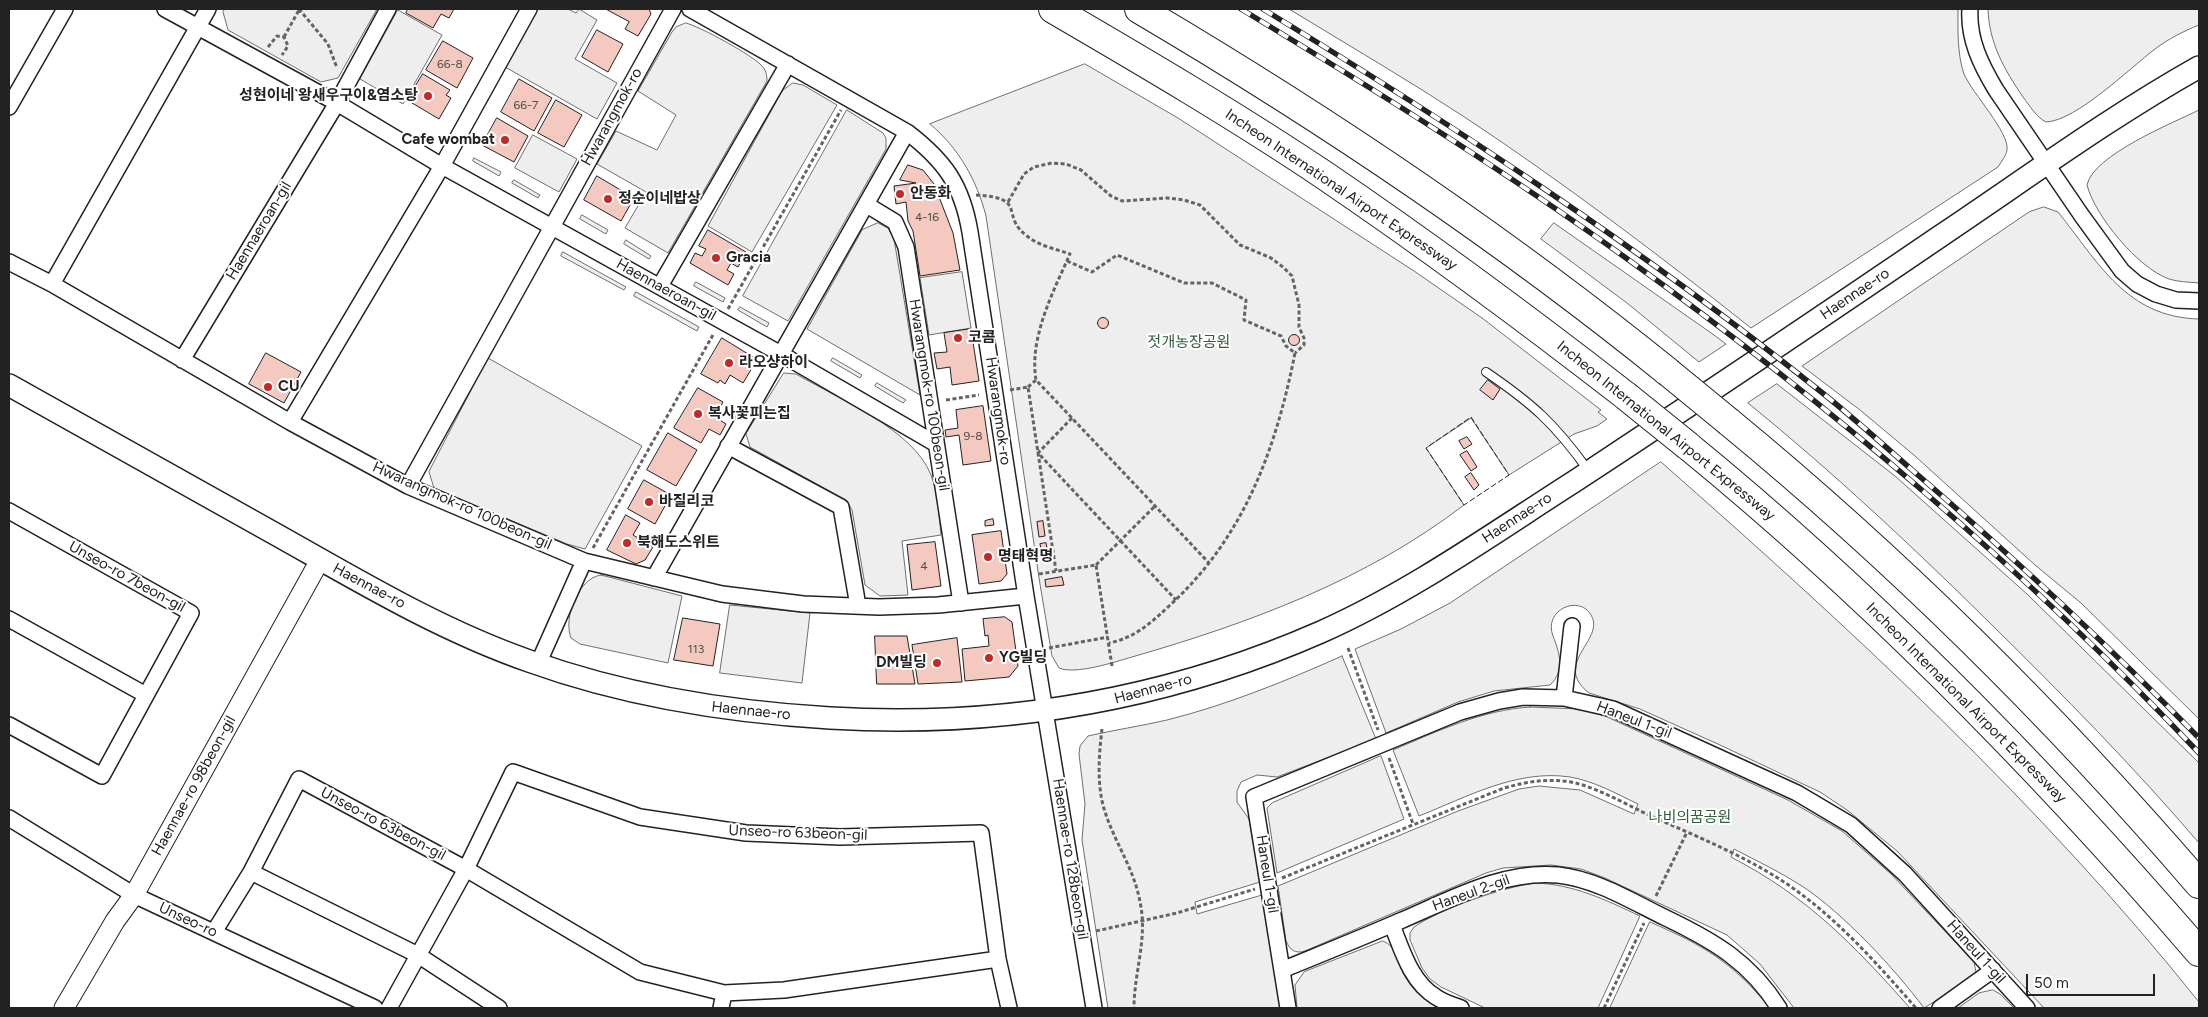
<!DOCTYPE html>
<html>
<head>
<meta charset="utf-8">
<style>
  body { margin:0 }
  #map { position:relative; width:2208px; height:1017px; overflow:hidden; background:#fff; font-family:Figtree,sans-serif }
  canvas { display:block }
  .frame { position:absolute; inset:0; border:10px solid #222; pointer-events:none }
  .scale { position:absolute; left:2026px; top:974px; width:129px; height:22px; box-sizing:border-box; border:2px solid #222; border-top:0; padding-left:6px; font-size:15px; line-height:18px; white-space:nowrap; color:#222; -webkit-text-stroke:4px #fff; paint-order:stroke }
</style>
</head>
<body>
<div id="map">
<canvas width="2208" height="1017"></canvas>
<div class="frame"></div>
<div class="scale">50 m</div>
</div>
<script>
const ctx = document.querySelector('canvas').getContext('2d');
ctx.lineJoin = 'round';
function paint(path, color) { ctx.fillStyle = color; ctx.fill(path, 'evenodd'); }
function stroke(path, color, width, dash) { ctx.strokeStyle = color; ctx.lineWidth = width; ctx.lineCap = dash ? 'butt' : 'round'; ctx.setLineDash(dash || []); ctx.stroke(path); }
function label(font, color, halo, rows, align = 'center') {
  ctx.font = font + ' Figtree,"Noto Sans KR",sans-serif'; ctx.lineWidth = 4; ctx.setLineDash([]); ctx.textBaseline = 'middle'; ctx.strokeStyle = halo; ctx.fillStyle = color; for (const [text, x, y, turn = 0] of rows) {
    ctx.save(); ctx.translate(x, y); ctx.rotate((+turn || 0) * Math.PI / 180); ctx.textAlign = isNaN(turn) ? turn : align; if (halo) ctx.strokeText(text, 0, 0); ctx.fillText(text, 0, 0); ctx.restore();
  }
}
const green = new Path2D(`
  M225,9H377L338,78L321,82L228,30L223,12Z
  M537,9H568L576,13L579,9L597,20L575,59L617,83L597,119L505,67Z
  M1289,9H1958C1958,29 1957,54 1964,74C1972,93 2010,133 2007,150C2006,156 2001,162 1998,167L1751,328C1659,255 1564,183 1466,118C1408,80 1348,45 1289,9Z
  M1988,9H2199V25C2184,31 2168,39 2155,49C2130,68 2076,121 2046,122C2036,117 2030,106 2023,97C2004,69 1989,43 1988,9Z
  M398,10L442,35L403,104L360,79Z
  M686,23C699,26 754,56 762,66C766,70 767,75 767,81L668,253L625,228L646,192L597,164L616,131L657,150L676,115L638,91L672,32L676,27Z
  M1085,64L1178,118L1414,271L1482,318L1601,410L1598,412L1607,419L1597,426L1574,434L1509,475L1471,418L1426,448L1464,505C1366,580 1250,623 1132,657C1115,662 1075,675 1059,668L1052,656L1039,578L986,216C977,181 959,148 930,124Z
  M793,83L803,85L837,105L752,252L708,226L782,91Z
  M847,110L883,133L886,138V149L788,321L743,296Z
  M2199,110V283C2189,282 2178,282 2169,279C2138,268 2095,216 2087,185C2093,155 2173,123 2199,110Z
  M533,135L577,159L559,192L515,168Z
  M474,158L501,172L499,176L473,161Z
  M514,180L540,195L538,198L512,183Z
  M2044,207L2058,212C2099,263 2126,317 2199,319V719L2081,603L2035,565L1915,456L1860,410L1802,366L2029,212Z
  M582,215L608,230L606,234L580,219Z
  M878,223L888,228L894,239L920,395L807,329L862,230Z
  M1554,223L1714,335L1726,344L1699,362L1627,303L1541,239Z
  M626,240L651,256L649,259L624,244Z
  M563,252L626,287L624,290L561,256Z
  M962,272L971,328L929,335L920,278Z
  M696,282L725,298L723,302L694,286Z
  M636,292L699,327L697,331L634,296Z
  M740,307L769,323L767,327L738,310Z
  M488,358L642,446L585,549L567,544L434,488L429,472Z
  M833,358L862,375L860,378L831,361Z
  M784,373L796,374C837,398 913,429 931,475C938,494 939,516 941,535L902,541L908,595L880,596L865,585L852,510L847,501L750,447L746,434Z
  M877,383L906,400L903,403L875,386Z
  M1777,384L1895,476L2027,594L2199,763V843C2134,767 2063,695 1991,624C1913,547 1833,472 1748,403Z
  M1661,462C1852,630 2040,803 2199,1002V1008H2044L1897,851L1847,810L1820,792L1720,745L1640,709L1589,693C1551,663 1606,640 1591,615C1579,594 1543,610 1553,636C1560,654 1565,671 1550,685L1494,691L1458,702L1386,733L1355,649L1401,629L1450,603Z
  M601,575L682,596L668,663L580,644L571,638C563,618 578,578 601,575Z
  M730,605L810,613L802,683L720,673Z
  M1342,656L1376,739L1277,777L1257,775L1241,782L1237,791V802L1249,819L1260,882L1195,902L1197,914L1262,895L1281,1008H1108L1082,840L1085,804L1079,754L1080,746L1088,736C1114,730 1141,726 1167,720C1227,705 1286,681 1342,656Z
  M1530,707L1580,709L1605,716L1788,800L1842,831L1891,874L1974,962L1976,972L1973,978L1924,1008C1894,968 1844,914 1802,886C1780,872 1757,861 1734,849L1731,857C1808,897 1853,944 1910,1008H1794L1760,964L1727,935L1605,878L1581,869L1551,865L1503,868L1486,873L1305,951C1295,954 1290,950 1286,941L1278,886L1458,811L1519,789L1539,786L1580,790L1634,814L1638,804C1617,794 1594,781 1570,777C1517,769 1467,797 1419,816L1393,750C1438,731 1482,710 1530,707Z
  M1381,756L1404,819L1277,873L1267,808L1272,803Z
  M1535,883C1573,884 1606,900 1640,916L1598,1008H1485L1441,987L1430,979L1422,968L1410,940V933L1414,927C1440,909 1503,887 1535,883Z
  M1650,922C1705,946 1732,962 1770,1008H1610Z
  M1383,941C1397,946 1397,961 1403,973C1412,990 1423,1000 1440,1008H1297L1295,985L1304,972Z
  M1993,990L2000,994L2014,1008H1958L1979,993Z`);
paint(green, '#eee');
stroke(green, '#6f6f6f', 1);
const building = new Path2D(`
  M408,9H454L449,18L441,14L433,28L406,13Z
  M606,9H649L651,14L638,36L625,29L629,22Z
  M597,30L623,44L608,72L582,57Z
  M443,41L473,58L457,88L426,70Z
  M423,74L450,90L446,95L451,98L439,119L407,100Z
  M519,79L552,98L534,131L501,112Z
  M556,100L582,115L564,147L538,133Z
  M497,118L528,136L514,162L482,145Z
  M908,165L923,170L934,184L953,233L960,270L920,276L913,231L908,221L906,202L896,204L894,186L916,183L900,180Z
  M597,176L634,198L621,221L584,200Z
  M708,230L746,252L738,267L731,263L727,270L734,274L728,285L690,263L695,253L702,256L706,249L699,246Z
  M1097.5 323a5.5 5.5 0 1 1 11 0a5.5 5.5 0 1 1-11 0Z
  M971,329L979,381L952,385L950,367L937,369L934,353L947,352L944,333Z
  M1288.5 340a5.5 5.5 0 1 1 11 0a5.5 5.5 0 1 1-11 0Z
  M722,338L753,357L755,363L743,383L730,375L725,384L720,380L718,383L701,374Z
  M266,353L301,372L284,403L249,384Z
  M1488,380L1500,389L1493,400L1480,390Z
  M698,388L723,402L715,417L726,424L720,435L709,429L701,443L674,428Z
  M983,406L991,461L963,465L959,435L946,437L945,430L958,428L956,410Z
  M668,433L697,450L676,486L647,470Z
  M1467,437L1472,444L1464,449L1459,441Z
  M1467,451L1477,467L1471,471L1460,455Z
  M1471,473L1479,485L1474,490L1465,477Z
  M644,480L671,495L655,524L628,509Z
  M626,515L640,523L633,535L653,547L645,560L636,564L607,550Z
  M993,519L994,525L985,526V521Z
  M1043,521L1045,536L1039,537L1037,522Z
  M1001,531L1007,574L1001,581L979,584L972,535Z
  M935,542L941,586L912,590L907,545Z
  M1046,543L1049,558L1043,559L1040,544Z
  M1062,577L1064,585L1046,587L1045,580Z
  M1005,617L1012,622L1018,666L1009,677L965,681L962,649L989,646L988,635L985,636L983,619Z
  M683,618L720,624L713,666L674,660Z
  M875,636H907L915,684H877Z
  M957,638L962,682L918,684L912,645Z`);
paint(building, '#f3c9c0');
stroke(building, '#222', 1);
const service = new Path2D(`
  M1486,372C1533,404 1555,424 1588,470`);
const minor = new Path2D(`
  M165,9L337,103L442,166L781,354L936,444
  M690,9L907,132C945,161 962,185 970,232L1026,596L1094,1008
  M1970,9C1968,39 1981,65 1996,90L2082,216L2122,271L2137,284L2156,294L2176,300L2199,301
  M9,107L65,9
  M867,205L895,222L906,247L961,603
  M9,262L52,284L290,422L408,486L584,561L722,594L803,604L879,607L938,605L1026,596
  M52,284L208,9
  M660,286L788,64
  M182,360L337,103L388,9
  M290,422L442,166L529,9
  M728,446L841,507L858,606
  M408,486L673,9
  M9,511L191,613L102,776L9,725
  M654,578L907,132
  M9,619L146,695
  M538,664L584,561
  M1564,698L1572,626
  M9,818L134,895L375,1008
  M251,872L418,955L499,1008
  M1392,925C1402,950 1411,982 1436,997C1443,1002 1453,1005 1461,1008
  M214,932L251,872L299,779L466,869L640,972L724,993L784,990L998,959
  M1282,970C1321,954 1361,938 1400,921C1450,900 1502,870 1558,875C1596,879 1633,902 1666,918C1714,941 1750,962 1779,1008
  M389,1008L466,869L513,772L640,817L746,833L840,837L981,833L998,959L1009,1008
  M721,1008L724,993
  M1288,1008L1254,797L1460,712L1499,701L1523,697L1564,698L1613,709L1797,793L1851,825L1905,874L2027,1008
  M1940,1008L1993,970`);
const tertiary = new Path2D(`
  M64,1008L115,921L134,895L320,560`);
const secondary = new Path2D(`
  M9,385C98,435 187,485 277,535C359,581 440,630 529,661C626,696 728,712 830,718C1000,728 1166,700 1321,632C1411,592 1492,534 1575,481C1698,400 1820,318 1942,235C2027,178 2110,117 2199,67`);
const motorway = new Path2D(`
  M1053,9C1144,62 1236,116 1324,175C1427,245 1527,319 1626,396
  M1139,9C1324,118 1501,237 1668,372
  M1729,422C1898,561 2056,718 2199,884
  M1688,446C1874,598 2042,770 2199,952`);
stroke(service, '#222', 10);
stroke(minor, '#222', 18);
stroke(tertiary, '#222', 21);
stroke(secondary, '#222', 24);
stroke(motorway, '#222', 30);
stroke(new Path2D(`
  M299,9L328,44L337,68
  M284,37L299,10
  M268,47L277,36L284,37L288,46L282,55
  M976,195C1029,198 999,215 1027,236C1039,246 1056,249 1070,254C1053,292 1029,338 1036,380
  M1008,202L1024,174L1034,167L1052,163L1066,164L1081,170L1111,196L1122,201L1167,198L1184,200L1200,205L1240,245L1271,258L1283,267L1292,276L1299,305V327L1304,338V345L1295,353
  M1067,261L1092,272L1117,255L1184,283H1212L1246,300L1244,320L1281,336L1286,346L1295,353C1276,449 1244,538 1169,606C1150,624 1134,638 1109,643
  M728,309L841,110
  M1028,387L1036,380L1209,563
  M1010,390L1028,387L1056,571
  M946,400L979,395
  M1072,418L1038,453L1176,600
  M593,548L714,333
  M1096,565L1155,506
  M1039,574L1096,565L1112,666
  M1049,648L1108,637
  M1348,648L1378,730
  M1102,729C1099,754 1097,781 1103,805C1112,839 1134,867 1140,902C1148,938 1134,972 1134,1008
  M1389,758L1413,824
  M1282,878L1504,788C1526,782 1547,778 1571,782C1599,788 1625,804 1651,816C1702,839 1756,860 1801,894C1844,926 1881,968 1916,1008
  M1656,896L1687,832
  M1096,931L1177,913L1255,889
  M1604,1008L1644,923`), '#646464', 3, [4, 2.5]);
stroke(service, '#fff', 8);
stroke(minor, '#fff', 15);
stroke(tertiary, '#fff', 19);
stroke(secondary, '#fff', 21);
stroke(motorway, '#fff', 28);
const rail = new Path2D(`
  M1241,9C1372,88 1502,169 1626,258C1828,403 2028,572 2199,753
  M1263,9C1453,125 1641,248 1815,387C1848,413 1879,441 1911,469C2011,555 2107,644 2199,738`);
stroke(rail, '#222', 5.5);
stroke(rail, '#fff', 4, [11]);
const motorwayBridge = new Path2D(`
  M1668,372L1729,422
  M1626,396L1688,446`);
stroke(motorwayBridge, '#222', 30, []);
stroke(motorwayBridge, '#fff', 28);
stroke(new Path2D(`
  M1471,417L1509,475L1464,505L1426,448Z`), '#222', 1, [6, 2.5]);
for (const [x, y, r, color] of [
  [428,96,5,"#c62828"],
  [505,140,5,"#c62828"],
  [900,194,5,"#c62828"],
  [608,199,5,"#c62828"],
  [716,258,5,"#c62828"],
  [958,338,5,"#c62828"],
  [729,363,5,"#c62828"],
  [268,387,5,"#c62828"],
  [698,414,5,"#c62828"],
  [649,502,5,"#c62828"],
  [627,543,5,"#c62828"],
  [988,557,5,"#c62828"],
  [989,658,5,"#c62828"],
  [937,663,5,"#c62828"]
]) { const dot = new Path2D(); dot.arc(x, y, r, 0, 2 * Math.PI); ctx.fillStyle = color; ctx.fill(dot); stroke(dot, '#fff', 2); }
label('12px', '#564c4a', null, [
  ["66-8",450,64],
  ["66-7",526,105],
  ["4-16",927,217],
  ["9-8",973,436],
  ["4",924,566],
  ["113",696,649]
]);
label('bold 15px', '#222', '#fff', [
  ["성현이네 왕새우구이&염소탕",418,96,"right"],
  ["Cafe wombat",495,140,"right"],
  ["안동화",910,194],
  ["정순이네밥상",618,199],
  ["Gracia",726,258],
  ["코콤",968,338],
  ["라오샹하이",739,363],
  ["CU",278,387],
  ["복사꽃피는집",708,414],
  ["바질리코",659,502],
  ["북해도스위트",637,543],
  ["명태혁명",998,557],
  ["YG빌딩",999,658],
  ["DM빌딩",927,663,"right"]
], 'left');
label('15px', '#222', '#fff', [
  ["Hwarangmok-ro",612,117,-61],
  ["Incheon International Airport Expressway",1341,190,34],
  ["Haennaeroan-gil",259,231,-59],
  ["Haennaeroan-gil",666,290,29],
  ["Haennae-ro",1855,294,-34],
  ["Hwarangmok-ro 100beon-gil",929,395,81],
  ["Hwarangmok-ro",998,411,82],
  ["Incheon International Airport Expressway",1666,431,39],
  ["Hwarangmok-ro 100beon-gil",462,506,24],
  ["Haennae-ro",1517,518,-33],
  ["Unseo-ro 7beon-gil",127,577,29],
  ["Haennae-ro",369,586,28],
  ["Haennae-ro",1153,689,-15],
  ["Incheon International Airport Expressway",1966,703,45],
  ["Haennae-ro",751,711,6],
  ["Haneul 1-gil",1634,720,21],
  ["Haennae-ro 98beon-gil",194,786,-61],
  ["Unseo-ro 63beon-gil",383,824,28],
  ["Unseo-ro 63beon-gil",798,833,2],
  ["Haennae-ro 128beon-gil",1070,859,81],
  ["Haneul 1-gil",1267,874,81],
  ["Haneul 2-gil",1471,893,-20],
  ["Unseo-ro",188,920,25],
  ["Haneul 1-gil",1976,952,48]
]);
label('15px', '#2f5e38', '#fff', [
  ["젓개농장공원",1189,343],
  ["나비의꿈공원",1690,818]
]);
</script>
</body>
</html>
